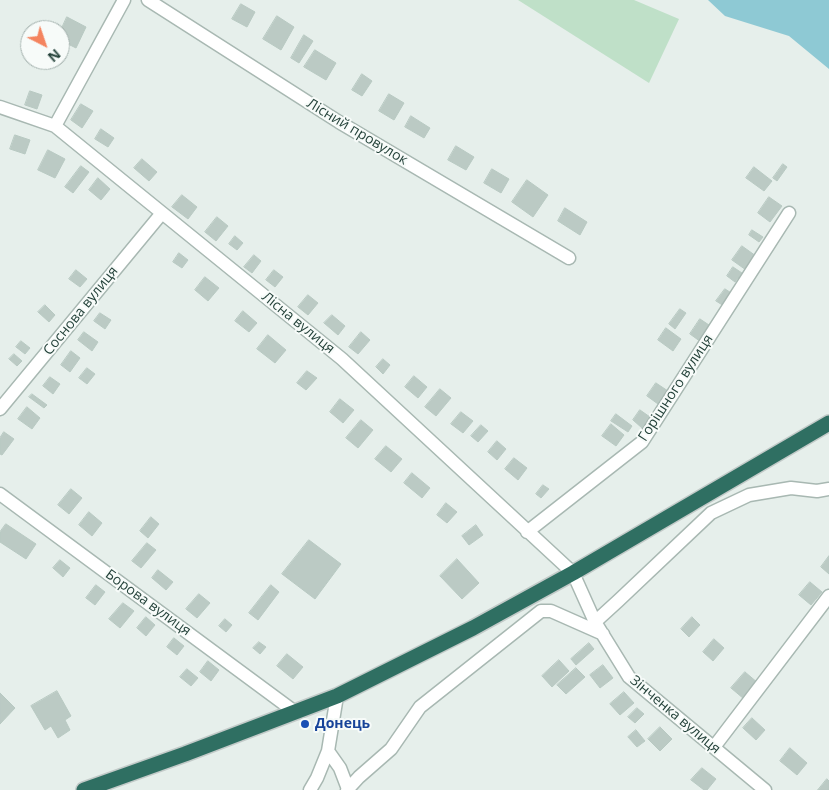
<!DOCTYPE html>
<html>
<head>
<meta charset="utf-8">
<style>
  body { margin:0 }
  #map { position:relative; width:829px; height:790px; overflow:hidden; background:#e6efeb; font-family:"Open Sans",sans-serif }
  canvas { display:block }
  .north { position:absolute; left:20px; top:20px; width:50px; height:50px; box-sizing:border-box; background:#f7fbf9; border:1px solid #a3b1ad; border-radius:50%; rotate:139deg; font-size:14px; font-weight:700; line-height:20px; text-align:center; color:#24423a }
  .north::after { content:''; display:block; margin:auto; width:18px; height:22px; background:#f4845f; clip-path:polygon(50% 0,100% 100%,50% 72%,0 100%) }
</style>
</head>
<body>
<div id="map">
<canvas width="829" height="790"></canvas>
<div class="north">N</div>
</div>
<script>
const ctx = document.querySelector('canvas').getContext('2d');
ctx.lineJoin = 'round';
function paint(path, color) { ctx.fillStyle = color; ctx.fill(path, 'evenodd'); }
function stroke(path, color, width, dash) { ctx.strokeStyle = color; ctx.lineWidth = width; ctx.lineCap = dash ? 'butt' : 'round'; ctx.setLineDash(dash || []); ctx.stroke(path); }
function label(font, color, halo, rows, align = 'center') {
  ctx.font = font + ' "Open Sans",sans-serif'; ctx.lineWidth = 4; ctx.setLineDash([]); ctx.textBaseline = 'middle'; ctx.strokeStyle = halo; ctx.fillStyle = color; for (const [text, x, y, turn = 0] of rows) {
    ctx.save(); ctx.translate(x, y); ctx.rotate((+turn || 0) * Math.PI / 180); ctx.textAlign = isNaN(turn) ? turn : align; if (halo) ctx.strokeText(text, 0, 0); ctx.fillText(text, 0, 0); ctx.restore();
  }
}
paint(new Path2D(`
  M518,0H634L679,19L649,83Z`), '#bfe0c8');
paint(new Path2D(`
  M708,0H829V69L789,36L725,16Z`), '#8ec9d4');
const building = new Path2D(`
  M241,4L255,12L247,27L232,19Z
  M277,16L294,27L281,50L263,39Z
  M67,17L86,27L76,48L60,40V32Z
  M304,35L313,41L299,63L291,58Z
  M315,50L336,63L326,80L304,67Z
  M362,74L372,81L362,96L352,90Z
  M30,91L42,95L37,109L25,105Z
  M389,94L404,103L394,120L379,111Z
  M81,104L93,111L82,128L71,120Z
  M411,116L430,128L424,138L405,127Z
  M101,129L114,138L108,147L95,139Z
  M15,135L30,140L25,154L10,149Z
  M456,146L474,157L466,170L448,160Z
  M48,150L65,159L55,178L38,170Z
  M142,159L157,172L149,181L134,168Z
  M783,164L787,167L777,181L773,178Z
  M81,166L89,172L73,193L65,187Z
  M754,167L772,181L764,191L746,178Z
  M492,169L509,179L501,193L484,183Z
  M98,178L110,189L101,200L89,190Z
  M527,180L548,195L533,217L512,202Z
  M182,195L197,207L188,219L172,207Z
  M769,197L782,206L770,222L758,213Z
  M565,208L587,222L580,235L558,221Z
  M217,217L228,226L216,241L205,232Z
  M752,230L763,237L759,242L749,235Z
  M235,236L243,243L237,250L229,244Z
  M742,246L756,256L746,270L732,260Z
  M179,253L188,260L182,268L173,262Z
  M254,255L261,261L252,273L244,267Z
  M733,267L742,273L735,282L727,276Z
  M76,270L87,279L80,287L69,279Z
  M274,270L283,277L275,287L266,280Z
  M205,277L219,288L208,301L195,290Z
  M725,289L733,294L724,306L716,301Z
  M308,295L318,303L308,315L298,307Z
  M45,305L55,315L49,322L38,312Z
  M680,309L686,313L675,329L669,324Z
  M243,311L257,323L249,332L235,321Z
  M100,313L111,320L105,329L94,321Z
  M332,315L345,326L338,335L324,323Z
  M700,319L712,327L701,342L690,334Z
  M666,328L681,339L673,351L658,340Z
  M84,332L98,342L92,351L78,340Z
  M361,332L370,340L358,354L349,347Z
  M268,335L286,350L275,363L257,349Z
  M21,341L30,348L25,354L16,347Z
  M71,351L80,358L70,372L61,365Z
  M14,354L22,361L17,366L9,359Z
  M383,359L390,365L383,374L376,367Z
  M87,368L95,374L87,384L79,378Z
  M307,371L317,378L306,390L297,383Z
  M414,376L427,387L418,398L405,387Z
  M50,377L60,384L53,394L43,386Z
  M656,383L668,391L658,404L647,396Z
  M440,389L451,398L436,416L425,407Z
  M32,394L47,405L44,408L29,397Z
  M340,399L354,410L343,423L330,412Z
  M27,407L40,418L32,429L18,419Z
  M640,410L650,417L642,428L633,420Z
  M461,412L473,421L463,433L451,424Z
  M616,414L632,426L628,432L611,421Z
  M361,420L373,430L358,448L346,438Z
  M611,424L624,435L616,446L602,436Z
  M481,425L488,431L478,442L471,436Z
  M4,432L14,439L2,455L0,454V438Z
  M497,441L506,449L497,460L488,452Z
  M386,446L402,459L391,472L375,459Z
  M514,458L527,468L518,480L505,469Z
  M412,473L430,488L422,498L404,483Z
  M543,485L549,489L541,498L536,494Z
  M71,489L82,498L69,514L58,505Z
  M446,503L457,512L447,523L437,515Z
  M89,512L102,523L92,536L79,525Z
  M151,517L159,524L148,538L140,531Z
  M6,524L36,544L26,559L0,542V532Z
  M476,525L483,535L469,545L462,536Z
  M309,540L341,564L315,599L282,574Z
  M147,543L156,550L141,568L132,561Z
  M829,556V574L821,567Z
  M457,559L479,583L462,599L440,576Z
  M60,560L70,568L63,577L53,568Z
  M158,570L173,582L166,590L152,578Z
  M810,582L822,592L811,605L799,595Z
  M96,585L105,592L95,605L86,598Z
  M271,585L279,592L258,620L249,613Z
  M199,594L210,603L197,618L186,609Z
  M123,603L134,611L120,628L109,619Z
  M146,617L155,625L146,636L137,628Z
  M692,617L700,625L689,637L681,629Z
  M225,619L232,625L226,632L219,626Z
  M174,638L184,646L177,655L167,647Z
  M714,639L724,648L713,661L703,652Z
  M259,642L266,647L260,654L253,648Z
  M589,643L594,649L576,665L571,659Z
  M287,654L303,667L293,679L277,666Z
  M559,660L569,671L552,687L542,676Z
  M208,661L219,670L211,681L200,672Z
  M603,665L613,678L600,688L590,675Z
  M576,668L585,677L566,694L557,685Z
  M187,669L198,678L191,686L180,677Z
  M745,672L758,683L744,699L731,688Z
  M57,691L71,716L65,720L70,730L58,738L51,726L45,730L31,706Z
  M624,692L634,703L620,715L610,704Z
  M0,693L15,708L0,724Z
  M637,708L644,714L635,723L628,717Z
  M752,718L765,730L756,740L743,728Z
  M660,727L672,739L660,751L648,739Z
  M636,730L645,741L637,747L628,737Z
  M790,748L807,763L797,775L780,761Z
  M702,768L716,779L707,790H704L691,780Z
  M827,779L829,781V790H818Z`);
paint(building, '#bbcac4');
stroke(building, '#b8c9c2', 1);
const street = new Path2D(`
  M148,0L339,122L569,258
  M0,107L55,126L342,359L573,573L595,622L629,677L765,790
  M55,126L124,0
  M0,409L162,213
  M0,494L295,712
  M527,532L642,442L789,213
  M595,622L618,601L711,513L749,495L791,488L817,491L829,489
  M714,747L829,596
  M328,751L340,768L348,789
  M310,790L317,778L328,751L337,696
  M347,790L359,777L391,749L420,707L541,611H551L603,634`);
const highway = new Path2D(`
  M84,790L185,754L337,696L473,628L573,573L829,423`);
stroke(street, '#a8b8b2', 15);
stroke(highway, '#c2cac8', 18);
stroke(street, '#fff', 12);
stroke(highway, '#2f6f62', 15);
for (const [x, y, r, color] of [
  [305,724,5,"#1a4fb4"]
]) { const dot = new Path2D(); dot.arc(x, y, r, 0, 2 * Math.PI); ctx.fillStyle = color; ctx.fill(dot); stroke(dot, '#f7fbf9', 2); }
label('14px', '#24423a', '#f7fbf9', [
  ["Лісний провулок",357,132,31],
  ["Соснова вулиця",81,311,-51],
  ["Лісна вулиця",298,323,39],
  ["Горішного вулиця",676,388,-57],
  ["Борова вулиця",148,603,36],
  ["Зінченка вулиця",675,715,40]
]);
label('bold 14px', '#164399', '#f7fbf9', [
  ["Донець",315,724]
], 'left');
</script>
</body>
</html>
